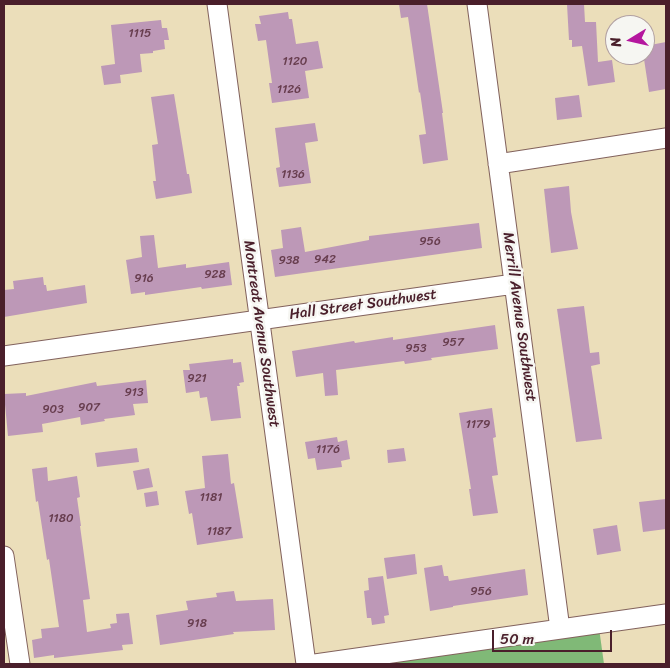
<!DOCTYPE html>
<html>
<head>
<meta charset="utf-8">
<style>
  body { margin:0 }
  #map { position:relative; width:670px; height:668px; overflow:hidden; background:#ebdeba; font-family:Sriracha,sans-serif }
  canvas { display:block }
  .frame { position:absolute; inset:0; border:5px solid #4a1f2b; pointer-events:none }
  .north { position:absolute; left:605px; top:15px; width:50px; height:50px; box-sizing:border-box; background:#f6f6f2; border:1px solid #b1a0a2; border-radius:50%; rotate:261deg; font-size:14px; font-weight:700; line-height:20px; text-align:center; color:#4a1f2b }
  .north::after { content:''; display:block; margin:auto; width:18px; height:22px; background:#b5179e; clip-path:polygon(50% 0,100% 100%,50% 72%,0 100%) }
  .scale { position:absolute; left:492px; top:630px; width:120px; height:22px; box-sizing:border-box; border:2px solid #4a1f2b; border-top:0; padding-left:6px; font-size:15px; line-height:18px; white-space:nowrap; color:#4a1f2b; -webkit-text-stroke:4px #f6f6f2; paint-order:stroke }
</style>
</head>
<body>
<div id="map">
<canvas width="670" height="668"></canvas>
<div class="frame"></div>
<div class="north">N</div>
<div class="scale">50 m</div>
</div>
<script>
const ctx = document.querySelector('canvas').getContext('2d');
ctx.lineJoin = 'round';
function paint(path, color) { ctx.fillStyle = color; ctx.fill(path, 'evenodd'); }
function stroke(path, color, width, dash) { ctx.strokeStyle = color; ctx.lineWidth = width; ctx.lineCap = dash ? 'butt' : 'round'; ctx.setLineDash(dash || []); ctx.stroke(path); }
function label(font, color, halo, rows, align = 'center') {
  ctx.font = font + ' Sriracha,sans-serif'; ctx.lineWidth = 5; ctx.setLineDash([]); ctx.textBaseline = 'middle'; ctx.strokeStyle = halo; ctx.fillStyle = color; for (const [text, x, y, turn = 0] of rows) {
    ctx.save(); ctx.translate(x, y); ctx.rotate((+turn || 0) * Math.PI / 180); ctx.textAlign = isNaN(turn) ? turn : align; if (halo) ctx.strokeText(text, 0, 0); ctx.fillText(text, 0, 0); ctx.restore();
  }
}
paint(new Path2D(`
  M599,628L604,664H322Z`), '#80b977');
paint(new Path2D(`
  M399,4H427L443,113H442L448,160L423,164L419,135L426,134L420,92L419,93L408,17L401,18Z
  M567,4H584L585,22H596L598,62L612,60L615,82L588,86L582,46L572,47V40H569Z
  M288,12L289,19H292L296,44L318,41L323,68L305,71L309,98L272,103L269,83H272L266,40L258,41L255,24H261L259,16Z
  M161,20L162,28H167L169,40H164L165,49L153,51V53L140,54L142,72L120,75L121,83L104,85L101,66L115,64L111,25Z
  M666,42V89L649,92L644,59H647L645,46Z
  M174,94L187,174H189L192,193L156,199L153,181H156L152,145L158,144L151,97Z
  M579,95L582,117L557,120L555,98Z
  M315,123L318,141L305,143L311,183L279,187L276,168L280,167L275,128Z
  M569,186L571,212L578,249L551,253L544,189Z
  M479,223L482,248L275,277L271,250L283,248L281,230L301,227L305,252L369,240V236Z
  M154,235L158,268L186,264V268L229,262L232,285L202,289L201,287L145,295V292L131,294L126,260L142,257L140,236Z
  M43,277L44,285H46L47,291L85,285L87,303L4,317V290L14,289L13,281Z
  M584,306L590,353L599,352L600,364L591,366L602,439L576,442L557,309Z
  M495,325L498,349L431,358L432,360L405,364L404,361L336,370L338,395L325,396L323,373L296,377L292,351L354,341L355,343L393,337V340Z
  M233,359V363L241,362L244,382L239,383L240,386H237L241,418L211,421L207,397L200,398L199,391L186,393L183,370H190L189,364Z
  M146,380L148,403L133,404L135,415L104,419L105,421L81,425L80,417L42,424L43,432L8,436L4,394L26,393V396L96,382L97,386Z
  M492,408L496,437L493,438L498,475L492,476L498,513L473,516L469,489H471L459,413Z
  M337,437L338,442L347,440L350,459L341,461L342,467L317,470L315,458L308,459L305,442Z
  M137,448L139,462L97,467L95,453Z
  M404,448L406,461L388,463L387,450Z
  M228,454L231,484L234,483L243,538L197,545L192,513L189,514L185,491L205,488L202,456Z
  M47,467L48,481L77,476L80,497L77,498L81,526H80L90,599L83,600L87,632L111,628L110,624L117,623L116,614L129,613L133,644L122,645L123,650L54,658V655L34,658L32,640L42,638L41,629L59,627L49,559L47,560L38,501L36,502L32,469Z
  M149,468L153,487L137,490L133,471Z
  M157,491L159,505L146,507L144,493Z
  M666,499V529L643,532L639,502Z
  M617,525L621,551L597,555L593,529Z
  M415,554L417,574L387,579L384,558Z
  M442,565L444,576H448L449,581L525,569L528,595L453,606V607L430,611L424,568Z
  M383,576L389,615L384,616L385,623L372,625L371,618H367L364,591L369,590L368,578Z
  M234,591L236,601L273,599L275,630L233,632L234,634L160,645L156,615L188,610L186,601L217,597L216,593Z`), '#bd98b7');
const minor = new Path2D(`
  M217,4L306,664
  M477,4L560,629
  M498,164L666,138
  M4,356L514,284
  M4,556L20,664
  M315,664L666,614`);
stroke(minor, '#82625d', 21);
stroke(minor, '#fff', 19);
label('12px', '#673d4e', null, [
  ["1115",140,34],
  ["1120",295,62],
  ["1126",289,90],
  ["1136",293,175],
  ["956",430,242],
  ["942",325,260],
  ["938",289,261],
  ["928",215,275],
  ["916",144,279],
  ["957",453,343],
  ["953",416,349],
  ["921",197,379],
  ["913",134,393],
  ["907",89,408],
  ["903",53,410],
  ["1179",478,425],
  ["1176",328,450],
  ["1181",211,498],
  ["1180",61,519],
  ["1187",219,532],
  ["956",481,592],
  ["918",197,624]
]);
label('15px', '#4a1f2b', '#f6f6f2', [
  ["Hall Street Southwest",363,305,-8],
  ["Merrill Avenue Southwest",519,317,82],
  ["Montreat Avenue Southwest",261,334,82]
]);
</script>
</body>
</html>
